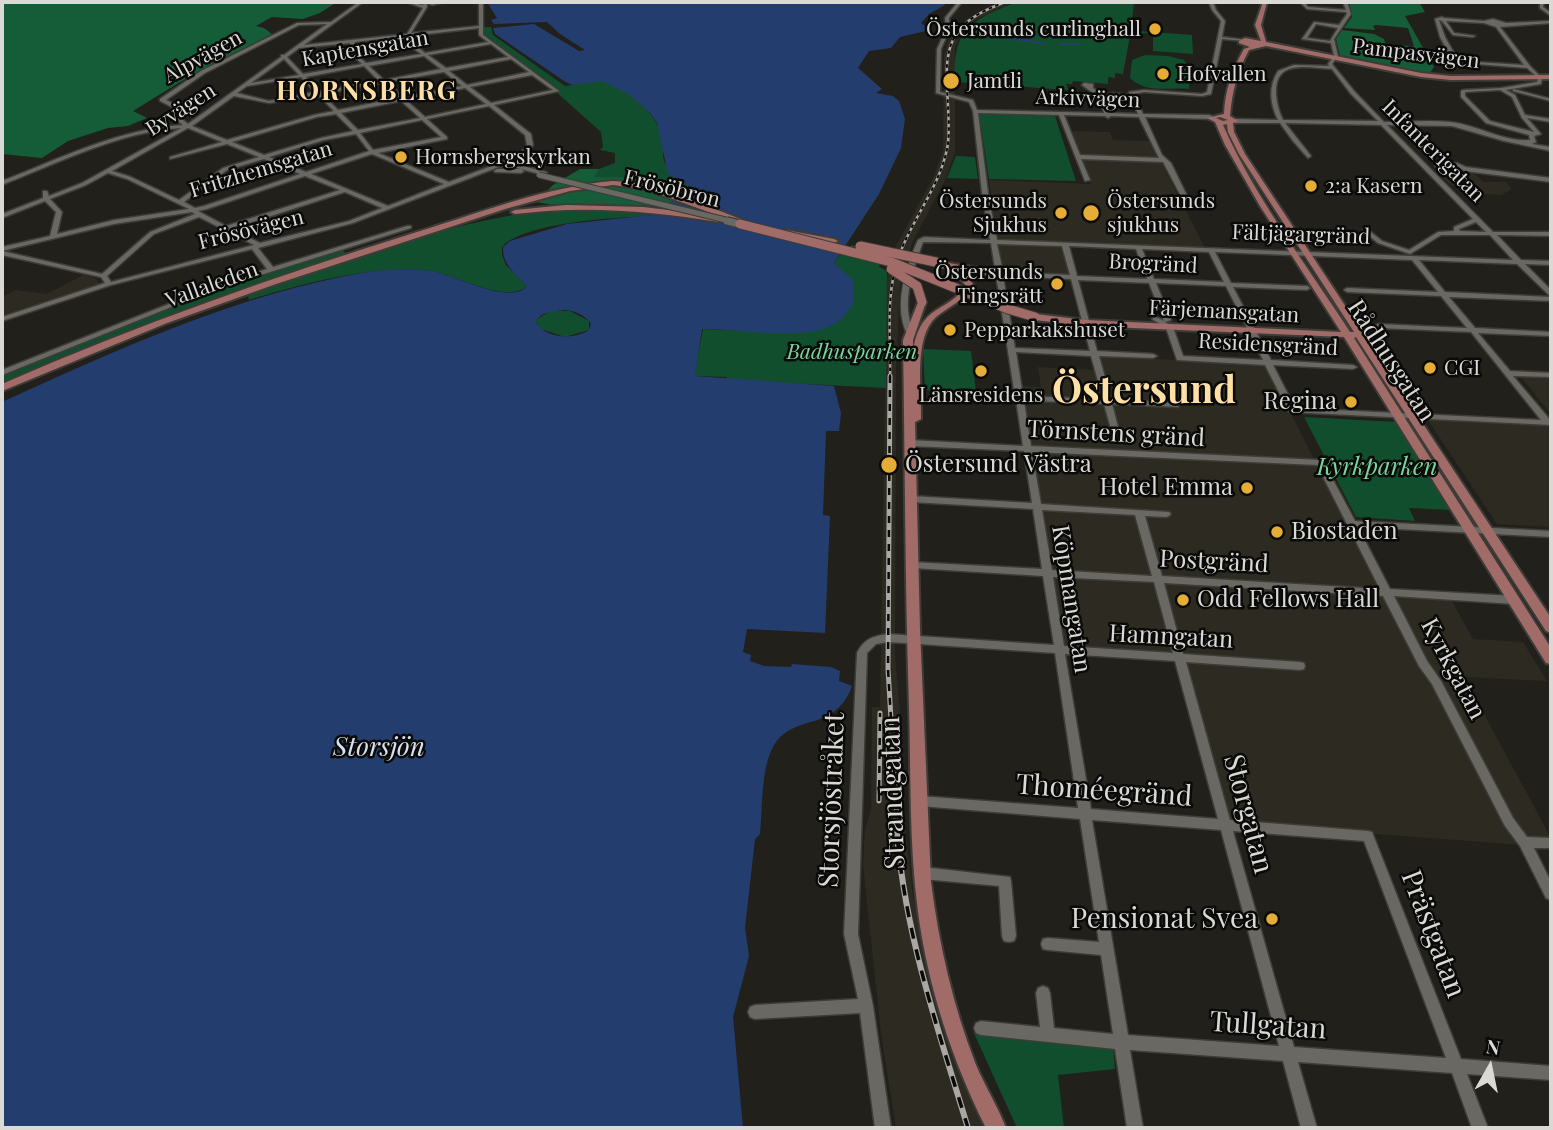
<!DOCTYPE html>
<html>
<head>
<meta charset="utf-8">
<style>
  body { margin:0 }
  #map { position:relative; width:1553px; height:1130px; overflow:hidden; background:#21201b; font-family:"Playfair Display",serif }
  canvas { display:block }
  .frame { position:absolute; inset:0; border:4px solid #dad9d6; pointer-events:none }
  .north { position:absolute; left:1455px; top:1032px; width:70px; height:70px; -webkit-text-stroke:5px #0a0a08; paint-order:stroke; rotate:9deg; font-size:19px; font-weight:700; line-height:28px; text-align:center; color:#dad9d6 }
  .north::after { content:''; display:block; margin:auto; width:24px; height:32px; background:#dad9d6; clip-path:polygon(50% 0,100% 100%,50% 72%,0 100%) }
</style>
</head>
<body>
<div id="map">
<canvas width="1553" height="1130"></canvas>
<div class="frame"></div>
<div class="north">N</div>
</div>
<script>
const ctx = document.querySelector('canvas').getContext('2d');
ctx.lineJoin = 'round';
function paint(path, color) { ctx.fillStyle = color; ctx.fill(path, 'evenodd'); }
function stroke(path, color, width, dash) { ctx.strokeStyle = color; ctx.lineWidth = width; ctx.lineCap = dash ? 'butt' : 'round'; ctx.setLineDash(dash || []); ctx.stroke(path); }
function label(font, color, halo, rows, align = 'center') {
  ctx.font = font + ' "Playfair Display",serif'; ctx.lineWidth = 5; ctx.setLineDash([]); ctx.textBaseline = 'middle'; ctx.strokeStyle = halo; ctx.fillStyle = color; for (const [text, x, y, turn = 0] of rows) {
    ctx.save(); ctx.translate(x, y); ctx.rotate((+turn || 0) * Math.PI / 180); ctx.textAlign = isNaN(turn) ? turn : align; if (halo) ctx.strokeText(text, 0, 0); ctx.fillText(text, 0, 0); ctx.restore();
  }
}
paint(new Path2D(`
  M1002,2H1013L974,21L963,32L955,47V152L946,178L912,243L900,284L896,368L895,654L902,738L906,835L913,896L925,954L954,1049L986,1128H896L881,1034L863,864L865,828L871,811L872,707H880L887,278L896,246L934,176L943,151L944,56L948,41L966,20Z
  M1072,131L1110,132L1113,140L1150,141L1205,248L1062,242L1071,277L1003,274L989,180L1091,184Z
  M1434,169L1472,171L1483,182H1506L1512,189L1501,195L1484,194L1480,190L1450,185Z
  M83,275L97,279L99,284L2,315V297L15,290L47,294Z
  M1092,356L1266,364L1382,594L1450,598L1473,639L1523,642L1547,681L1464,677L1551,838V847L1226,823L1180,657L1063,650L1020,386L1041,387L1038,367L1095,370Z
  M1520,376L1551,378V414Z
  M1428,420L1551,425V527L1497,524Z`), '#2d2b21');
paint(new Path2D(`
  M1016,2H1134L1131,30L1151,32L1130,36L1123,74L1115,73V78L1108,77V84L1073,81L1072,84H1066L1068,90L955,82C953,28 969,22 1016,2Z
  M483,27H491L493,35L565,86C577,85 592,79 603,81C626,86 655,112 661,134C664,142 663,148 663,156C665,171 680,179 691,186L593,177L599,169L615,163V153L600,150L603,147L601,132L554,90L556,89L485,40L480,34Z
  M1153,32L1192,35L1193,54L1153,51Z
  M1145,55L1168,56L1184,60L1189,69L1196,70V81L1189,80V89C1169,87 1146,94 1130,78L1132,60Z
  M979,114L1055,116L1076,181L989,179Z
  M956,156L975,157L978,179L947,178Z
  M576,207L654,212L648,216C615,218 524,222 502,247V255L506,265L527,286C508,305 454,274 430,271C376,264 301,284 249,300L247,293C355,257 461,216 576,207Z
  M851,245L884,251L879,267L887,271L886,388L726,380L727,377L694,376L703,329L767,332L838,268L834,263L841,253L846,254Z
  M342,250L346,253L122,335L2,385V375L213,290Z
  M551,311H570L589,321V330L565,337L541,329L535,320Z
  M923,349L971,351L976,392L925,390Z
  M1304,417L1397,422L1452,510L1409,508L1415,521L1356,517Z
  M973,1031L1113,1045L1115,1069L1058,1075L1064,1128H1017Z`), '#114e2e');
paint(new Path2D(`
  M2,2H337L320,13L303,19L272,17L256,26L264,28L272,34L180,82L133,111L147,118L128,126L108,128L68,141L42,158L2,154Z
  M1349,2H1419L1425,12L1405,16L1434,67L1429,74L1347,60L1340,56L1336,39L1342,30L1374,34L1384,39L1386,45L1414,46L1408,28L1376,25L1373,26L1375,30L1344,28L1352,17Z
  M580,169H599L594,177L652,178L691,186L685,189L676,211L593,204L553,205L536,202L553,185Z`), '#155d38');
paint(new Path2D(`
  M487,2H943L945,5L929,14L921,23L930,30L900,37L891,48L869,51L858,68L882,89L876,93L893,96L899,101L905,119L901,148L879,194L834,263L854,281L853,304C849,310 844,317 839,321C808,344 739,328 702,329L695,376L834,386L841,413L839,431H826L823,515L830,516L825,633L747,629L743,652L751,655L750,661L764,666L791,667L792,664L831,667L840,671L839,681L852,686C835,732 798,713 776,742C760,765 763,807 760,834L755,839L745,928L749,956L733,1017L743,1128H2V402C119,349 240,293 368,272C388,269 411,268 432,271C454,275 511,306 527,286C516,275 502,264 503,247L510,241L567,224L652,215L687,191L690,186L668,174L657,123L650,113L630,95L602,81L572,85L564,81L495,34L493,28L534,24L579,51L585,50L560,34L547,22L494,24L491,20L497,18ZM565,310C576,311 585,315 591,324L589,330C574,340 546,339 536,322C539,312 555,311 565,310Z`), '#243d6f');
stroke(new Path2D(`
  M1103,2H1109
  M967,36L990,37
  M992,37L1030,41
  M1031,41L1045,44
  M1060,44H1067
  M1070,44H1078`), '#243d6f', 2);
const minor = new Path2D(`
  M359,2H363L304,45L407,34L423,8L407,2L423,5V2H427V7L411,33L479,26V2H483V35L559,91L494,105L531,134L533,145L522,158L353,223L258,248L273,267L407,226H411V228L216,289L2,375V370L212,287L267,269L252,249L111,285L2,321V317L105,283L101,277L2,255V251L102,274L150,232L195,214L192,212L114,224L2,251V247L50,236L56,212L45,201L2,218V214L43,198V191H47L49,196L82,183L181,128C122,131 58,163 4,184L2,185V181C59,159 121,128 183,125L171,116L172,107L160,101V99L201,71L297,23L331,22ZM327,24L284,55H281V57L188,124L177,115V105L166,100L205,73L299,25ZM479,28V35L488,42L425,53L413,43L410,36ZM406,36L409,45L421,54L366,63L352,51L355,42ZM350,43L348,51L362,64L303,74L287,57L299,48ZM491,44L508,57L446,68L428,55ZM424,56L441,69L384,80L369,66ZM284,59L299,75L251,83ZM511,59L529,72L467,85L449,71ZM364,66L379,81L320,91L306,77ZM444,72L462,86L403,97L387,82ZM532,75L553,90L491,103L470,87ZM301,77L315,92L269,101L237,93L247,86ZM382,83L399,98L338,110L322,94ZM465,88L486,104L425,117L406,100ZM318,95L334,111L314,115L227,140L192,126L234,96L269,103ZM401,101L420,118L358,130L341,113ZM489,106L525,135L527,145L518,156L449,182L378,153L447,139V137L427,119ZM336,114L353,131L321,138L264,155L232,142L317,117ZM422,120L441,137L373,150L360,133ZM188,128L222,142L170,157V159L227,144L259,157L223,168L179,200L131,177L112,171ZM356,134L369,151L306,172L269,157L324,140ZM372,154L444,184L388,206L311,174ZM264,159L300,174L204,206L195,208L184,202L227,170ZM108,173L127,179L189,209L114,220L57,234L62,212L50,199L86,185ZM305,176L340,190L226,226L198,211L207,209ZM345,192L382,208L349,221L260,243L231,229ZM199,217L254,245L111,282L107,276L154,234Z
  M437,2H444L432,5L430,4Z
  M958,2H962L949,18L950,29L941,49L940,92L973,100L977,110L1104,113L1100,98L1082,85L1084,83L1093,84V88L1103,95L1113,93L1130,95L1129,92L1144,90L1202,94L1207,92L1221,21L1212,10L1209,2H1213L1216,10L1225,21L1222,37L1247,40L1245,41L1222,39L1211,94L1202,96L1144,92L1134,94L1143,114L1210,115L1213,117L1210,119L1145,117L1162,155L1171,163L1187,196L1186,197L1181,196L1163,162L1081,159L1090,180L1085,181L1059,115L978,113L988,193L997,240L1513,260L1490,235H1441L1410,254L1378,243L1363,231V229H1367L1382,241L1409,250L1438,232L1454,231V227L1473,219L1381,125L1285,123L1311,156L1308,158L1293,141L1280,123H1235L1232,121L1235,119L1278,120C1270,104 1268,87 1278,71L1294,65L1329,66L1328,64L1334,56L1331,43L1302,39L1314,22L1339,25L1347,14L1346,12L1307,9L1300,2H1304L1308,7L1346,10L1343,2H1347L1351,14L1334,39L1338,56L1332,64L1355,92L1384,122C1406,122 1429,120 1450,122C1478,125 1503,142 1530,140L1529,135L1486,123L1461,97V91L1463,90L1501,88L1537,82L1538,78L1527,68L1476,64L1456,67L1440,37L1435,19L1442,17L1444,18L1484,21L1493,19L1506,23L1551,21V23L1500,27L1530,66L1542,78L1541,84L1506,90L1515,95L1525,115L1551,119V122L1527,118L1541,134L1534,136L1536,142L1532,144L1551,147V151L1504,141L1452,126L1387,125L1493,232H1551V236L1497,235L1521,260L1551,261V265L1525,264L1551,290V296L1549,295L1517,264L1419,260L1445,292L1551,297V301L1449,297L1475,328L1551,332V336L1478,333L1510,371L1551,373V377L1513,376L1551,421V425L1289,412L1265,365L1177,360L1166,328L1152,319L1156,317L1164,321L1149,283L1078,280L1097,351L1153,354L1157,356L1153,358L1099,356L1111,399L1175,403L1179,405L1178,407L1112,404L1118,427L1114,429H1111L1104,404L1094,403L1093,401L1097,399H1103L1091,356L1016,352L1023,396L1074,398L1078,400L1074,402L1024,401L1031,446L1320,460L1324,463L1355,521L1551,531V537L1358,527L1390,589L1514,596L1519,600L1514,604L1394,596L1427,661L1441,681L1513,818L1527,837L1551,838V848H1534L1551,882V900L1546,898L1520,846L1505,826L1432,684L1419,666L1383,596L1164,583L1183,654L1300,662L1304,663L1305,666L1304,669L1300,670L1186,662L1230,820L1368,831L1372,832L1461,1059L1551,1066V1080L1467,1074L1488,1128H1472L1452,1073L1298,1062L1317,1128H1301L1283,1061L1130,1050L1143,1128H1127L1115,1049L981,1035L976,1033L974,1028L976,1023L981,1021L1040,1027L1036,993L1038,988L1043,986L1048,988L1050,993L1054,1028L1113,1034L1101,955L1048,950L1043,949L1041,944L1043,939L1048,938L1099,942L1080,819L920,806L916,805L914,801L916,797L920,796L1078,808L1055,653L888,642L876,644L867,653L858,934L873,1006L891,1128H875L860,1013L755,1019L750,1017L748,1012L750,1007L755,1005L858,999L844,934L857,653C864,639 873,636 888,634L1054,645L1043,576L912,568L907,565L912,562L1042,569L1033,509L911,502L907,499L911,496L1032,503L1024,451L910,446L906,443L910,440L1023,446L1016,400L1014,398L1015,396L991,243L923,242C913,270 900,303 914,332L913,334H907C893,305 906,267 918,240L924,237L990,240L982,193L973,111L969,102L936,93L937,49L946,29L945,18ZM1439,20L1442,21L1453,35L1473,37L1475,36L1454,33L1446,21L1484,23L1496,27L1524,65L1476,62L1460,64L1445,37ZM1316,24L1338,28L1330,41L1307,38ZM1308,67L1332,69L1351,94L1378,121L1283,120C1277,108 1270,80 1285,71C1291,67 1300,67 1308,67ZM1500,90L1512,97L1522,118L1534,132L1490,121L1465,96V92ZM1113,95L1131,98L1138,114L1110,113L1105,98ZM1064,115L1105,116L1108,118L1111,116L1139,117L1159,158L1080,155ZM1476,222L1486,232L1460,231L1459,229ZM997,244L1062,246L1070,275L1003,272ZM1069,246L1136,249L1147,279L1077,276ZM1142,249L1209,252L1224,282L1154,279ZM1215,252L1412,260L1438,292L1347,288L1344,290L1347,292L1441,296L1467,328L1378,324L1374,326L1378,328L1471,332L1541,420L1295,408L1273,365L1353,369L1357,367L1353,365L1271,360L1233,287L1307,290L1310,288L1307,286L1231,283ZM1003,276L1071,279L1090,351L1015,348ZM1156,283L1226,286L1263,360L1183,356L1173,327L1165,322L1171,320ZM1032,452L1317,465L1380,589L1162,576L1145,516L1166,517L1169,516L1171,514L1169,512L1041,504ZM1042,510L1135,515L1152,576L1052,570ZM1053,577L1154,582L1173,653L1064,646ZM1065,654L1175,661L1218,819L1091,809ZM1092,820L1221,830L1279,1046L1128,1035ZM1233,831L1364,841L1446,1058L1294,1047Z
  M1540,2H1544L1543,7L1551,13V16L1540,8Z
  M1513,89L1551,99V101L1513,91Z
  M1457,163L1466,167L1551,178V182L1465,171L1456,167L1438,168L1435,166L1438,164Z
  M515,164L546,172L547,173L544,175L513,167V165Z
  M497,169H521L524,171L521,173L495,172L494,171Z
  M923,867L1010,877L1011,881L1016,936L1014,941L1009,942L1004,941L1002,936L999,886L923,879L918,877L917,873L918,869Z`);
const major = new Path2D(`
  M1263,2H1267L1261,25L1266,42L1421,73L1451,76L1551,75V79L1451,80L1421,77L1266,46L1249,50C1237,72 1232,92 1230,116L1238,121L1233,123L1234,132L1245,154L1551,618V633L1546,631L1356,337L1354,338L1551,648V664L1546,663L1344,337L1086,326L1035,320L1030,317L1035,314L1086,320L1341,332L1260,206L1225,145L1215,122L1207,118L1224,114C1225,90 1232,70 1244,49L1250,47L1239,43V41L1245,38L1261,41L1255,25ZM1220,117L1228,120L1223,121L1216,118ZM1227,124L1228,132L1239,154L1354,332H1350C1307,266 1254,196 1223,125Z
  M613,181L629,182L664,189L743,220L736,222L645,189L613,185L570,191L505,209L276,284L167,323L2,391V384C137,325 276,276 417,232C482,212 545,187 613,181Z
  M566,205L643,207L694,213L723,220L719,222C651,211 584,205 515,214L511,212L515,210Z
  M786,230L834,239L838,241L834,243L789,234L785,232Z
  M942,262L998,271L1002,274L998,277L964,271L974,286C964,301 949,306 936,317C913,338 922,391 921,419L915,422L920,630L931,882C939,945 953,1006 976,1065C985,1086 998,1107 1006,1128H986C952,1060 928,987 918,912C909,844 911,774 909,705C905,584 905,462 903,340L919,300L926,302L913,340V350C922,303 944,315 966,286L956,273L942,266Z`);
stroke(minor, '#3d3c38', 3);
stroke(major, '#3d3c38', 4);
paint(minor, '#696862');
paint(major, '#a16c68');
const railFar2 = new Path2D(`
  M890,378C891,338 885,294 899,256C912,219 939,188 947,149C954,116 938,67 954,38C964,19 985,10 1005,2`);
const railFar1 = new Path2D(`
  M890,376L888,669L897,820
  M879,801L880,713`);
const rail = new Path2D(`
  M896,819C902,926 937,1026 968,1128`);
stroke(railFar2, '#a9a8a4', 2.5);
stroke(railFar1, '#a9a8a4', 5);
stroke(rail, '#a9a8a4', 6);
stroke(railFar2, '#0a0a08', 2, [3.5]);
stroke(railFar1, '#0a0a08', 2.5, [7]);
stroke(rail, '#0a0a08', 3.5, [11]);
const minorBridgeFar1 = new Path2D(`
  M539,175L734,222`);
const minorBridge = new Path2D(`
  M727,221L740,224`);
const majorBridge = new Path2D(`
  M740,224L891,262L1008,309L1035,317
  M860,246L945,264
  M891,269L917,286L922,302`);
stroke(minorBridgeFar1, '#3d3c38', 7, []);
stroke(minorBridge, '#3d3c38', 10, []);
stroke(majorBridge, '#3d3c38', 11, []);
stroke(minorBridgeFar1, '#696862', 5);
stroke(minorBridge, '#696862', 7);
stroke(majorBridge, '#a16c68', 9);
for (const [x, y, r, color] of [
  [1155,29,7,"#e6ad36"],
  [1163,74,7,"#e6ad36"],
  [951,81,9,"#e6ad36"],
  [401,157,7,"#e6ad36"],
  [1311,186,7,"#e6ad36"],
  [1061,213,7,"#e6ad36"],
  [1091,213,9,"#e6ad36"],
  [1057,284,7,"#e6ad36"],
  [950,330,7,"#e6ad36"],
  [1430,368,7,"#e6ad36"],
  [981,371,7,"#e6ad36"],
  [1351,402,7,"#e6ad36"],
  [889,465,9,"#e6ad36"],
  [1247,488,7,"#e6ad36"],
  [1277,532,7,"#e6ad36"],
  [1183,600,7,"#e6ad36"],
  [1272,919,7,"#e6ad36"]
]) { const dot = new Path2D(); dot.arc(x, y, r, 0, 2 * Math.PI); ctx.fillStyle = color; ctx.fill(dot); stroke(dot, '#0a0a08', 2.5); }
label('21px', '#dad9d6', '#0a0a08', [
  ["Östersunds curlinghall",1141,29,"right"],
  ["Hofvallen",1177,74],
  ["Jamtli",967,81],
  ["Hornsbergskyrkan",415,157],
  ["2:a Kasern",1325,186],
  ["Östersunds",1047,201,"right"],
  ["Sjukhus",1047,225,"right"],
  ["Östersunds",1107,201],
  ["sjukhus",1107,225],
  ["Östersunds",1043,272,"right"],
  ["Tingsrätt",1043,296,"right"],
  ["Pepparkakshuset",964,330],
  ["CGI",1444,368],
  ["Länsresidens",981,395,"center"]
], 'left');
label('21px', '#dad9d6', '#0a0a08', [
  ["Kaptensgatan",365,49,-10],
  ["Pampasvägen",1416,54,7],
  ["Alpvägen",203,57,-29],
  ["Arkivvägen",1088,99,2],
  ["Byvägen",181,110,-33],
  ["Infanterigatan",1433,151,45],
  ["Fritzhemsgatan",261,170,-17],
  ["Frösöbron",672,189,14],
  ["Frösövägen",251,230,-14],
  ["Fältjägargränd",1301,235,2],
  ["Brogränd",1153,264,3],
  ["Vallaleden",212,285,-20],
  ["Färjemansgatan",1224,312,3],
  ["Residensgränd",1268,345,3]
]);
label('italic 21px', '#77d69c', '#0a0a08', [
  ["Badhusparken",852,352]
]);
label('24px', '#dad9d6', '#0a0a08', [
  ["Rådhusgatan",1391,361,57],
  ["Törnstens gränd",1116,434,3],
  ["Postgränd",1214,562,3],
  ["Köpmangatan",1071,599,81],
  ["Hamngatan",1171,637,3],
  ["Kyrkgatan",1453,669,62]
]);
label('24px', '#dad9d6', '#0a0a08', [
  ["Regina",1337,402,"right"],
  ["Östersund Västra",905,465],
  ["Hotel Emma",1233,488,"right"],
  ["Biostaden",1291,532],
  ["Odd Fellows Hall",1197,600]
], 'left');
label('italic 24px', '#77d69c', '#0a0a08', [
  ["Kyrkparken",1377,468]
]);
ctx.letterSpacing = '2px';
label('bold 26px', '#fedfa6', '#0a0a08', [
  ["HORNSBERG",367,92]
]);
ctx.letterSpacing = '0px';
label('italic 26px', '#d8e1f2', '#0a0a08', [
  ["Storsjön",379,748]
]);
label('28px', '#dad9d6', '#0a0a08', [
  ["Thoméegränd",1104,791,4],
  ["Strandgatan",893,793,-92],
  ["Storsjöstråket",832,800,-88],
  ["Storgatan",1248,814,75],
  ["Prästgatan",1433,934,69],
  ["Tullgatan",1268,1026,4]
]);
label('28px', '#dad9d6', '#0a0a08', [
  ["Pensionat Svea",1258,919]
], 'right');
label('bold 38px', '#fedfa6', '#0a0a08', [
  ["Östersund",1144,391]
]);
</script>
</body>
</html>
